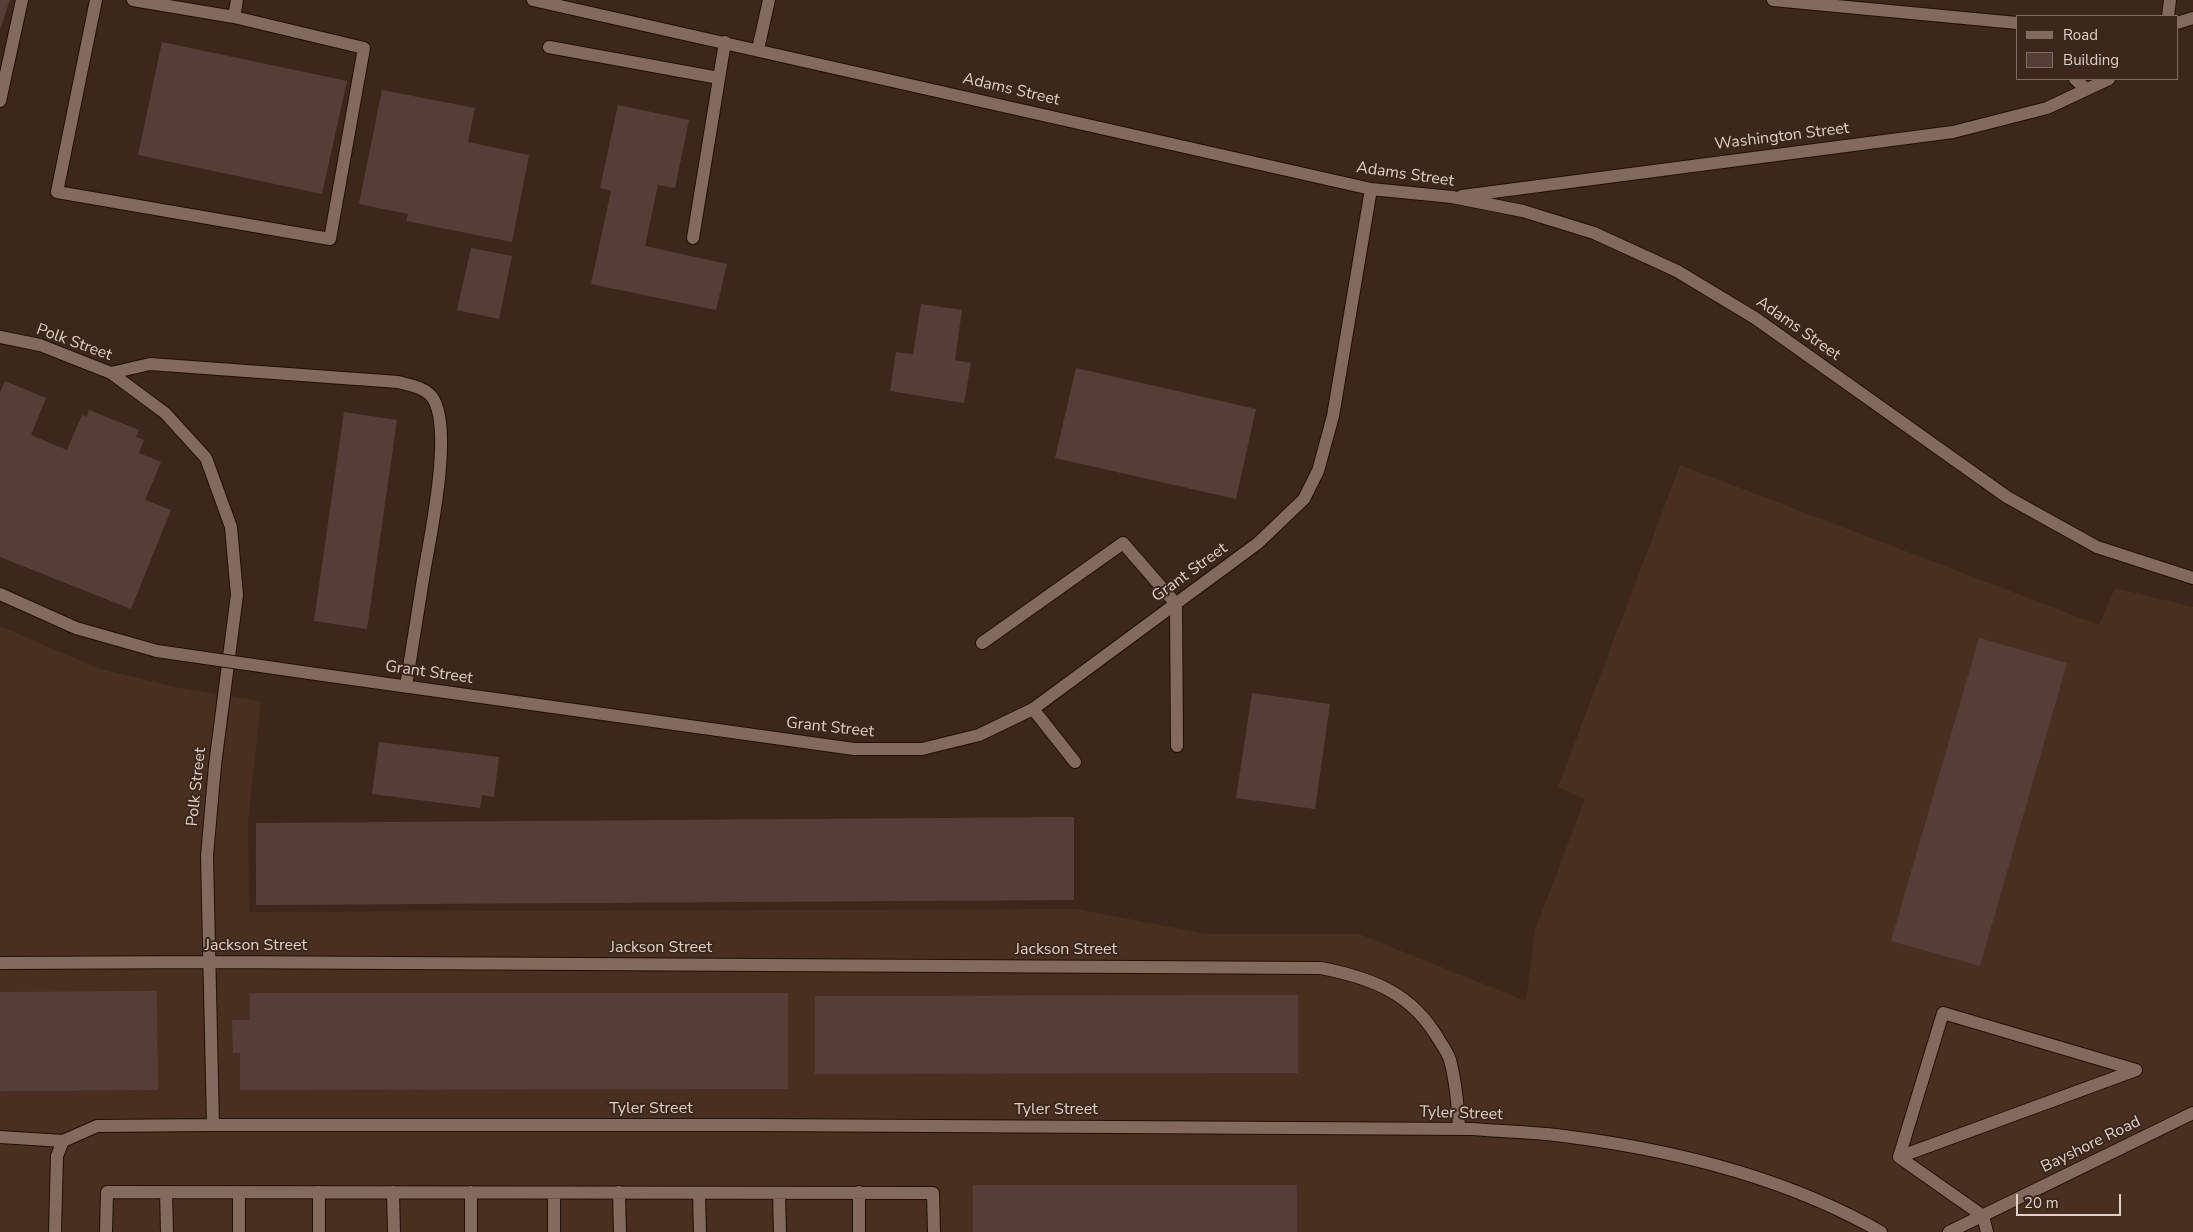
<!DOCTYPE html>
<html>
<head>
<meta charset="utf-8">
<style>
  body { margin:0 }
  #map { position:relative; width:2193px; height:1232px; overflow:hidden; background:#3b281b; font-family:"Nunito Sans",sans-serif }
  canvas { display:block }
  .legend { position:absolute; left:2016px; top:15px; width:162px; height:65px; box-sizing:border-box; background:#3b281b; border:1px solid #7c6c61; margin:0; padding:6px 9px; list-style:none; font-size:15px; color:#ded1c9 }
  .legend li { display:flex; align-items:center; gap:10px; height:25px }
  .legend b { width:25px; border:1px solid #7c6c61 }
  .scale { position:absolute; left:2016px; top:1194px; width:105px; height:22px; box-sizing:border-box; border:2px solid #ded1c9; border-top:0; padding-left:6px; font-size:15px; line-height:18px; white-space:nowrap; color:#ded1c9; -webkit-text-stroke:4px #3b281b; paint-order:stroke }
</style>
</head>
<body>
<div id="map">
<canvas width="2193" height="1232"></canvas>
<ul class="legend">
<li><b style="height:6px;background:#826b5d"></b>Road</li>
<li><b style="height:14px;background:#563e38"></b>Building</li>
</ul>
<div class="scale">20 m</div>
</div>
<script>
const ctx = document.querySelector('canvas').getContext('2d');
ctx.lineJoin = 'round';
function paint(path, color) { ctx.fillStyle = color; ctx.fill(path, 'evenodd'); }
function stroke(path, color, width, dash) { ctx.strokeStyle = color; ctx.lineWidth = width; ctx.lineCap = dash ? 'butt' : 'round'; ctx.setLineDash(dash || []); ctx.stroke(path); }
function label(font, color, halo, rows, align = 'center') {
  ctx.font = font + ' "Nunito Sans",sans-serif'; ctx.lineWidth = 4; ctx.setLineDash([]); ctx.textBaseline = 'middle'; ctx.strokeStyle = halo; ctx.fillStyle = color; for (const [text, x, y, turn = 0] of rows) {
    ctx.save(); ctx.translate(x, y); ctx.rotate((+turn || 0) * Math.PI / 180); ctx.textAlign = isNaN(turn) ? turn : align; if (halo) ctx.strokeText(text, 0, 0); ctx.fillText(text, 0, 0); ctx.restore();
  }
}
paint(new Path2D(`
  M1680,465L2099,625L2115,588L2193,607V1232H0V626L97,668L175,687L261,701L248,822L249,912L1076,909L1207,934H1359L1526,1001L1535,930L1585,799L1558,787Z`), '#492f1f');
paint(new Path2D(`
  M0,0H10L0,29Z
  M162,42L347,81L322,194L138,155Z
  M382,90L475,108L468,142L529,155L512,242L406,221L408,214L359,204Z
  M618,105L689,120L675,188L658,185L645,246L727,264L716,310L591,284L611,191L600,188Z
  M471,248L512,256L499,319L457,310Z
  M921,304L962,310L955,360L971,363L964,403L890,391L896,352L913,354Z
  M1076,368L1256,409L1236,499L1055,458Z
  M5,381L46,398L31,435L67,450L82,415L87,417L89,410L139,430L136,437L144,440L139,453L161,462L145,500L171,510L131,609L0,557V392Z
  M344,412L397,420L367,629L314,621Z
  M1979,638L2067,663L1980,966L1891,941Z
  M1252,693L1330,704L1315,809L1236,798Z
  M379,742L499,757L494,797L482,795L480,808L372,794Z
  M1074,817V900L256,905V823Z
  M157,991L158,1090L0,1091V992Z
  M250,993H788V1089L240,1090V1053H233L232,1020H250Z
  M1298,995V1073L815,1074V996Z
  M973,1185H1297V1232H973Z`), '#563e38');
const minor = new Path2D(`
  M96,0L57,192L330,239L364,48L234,17L133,0
  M533,0L1371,189L1452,197L1523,211L1594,233L1677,271L1755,318L2007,497L2097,547L2193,578
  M1773,0L2017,23
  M2168,16L2170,0
  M234,17L237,0
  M2177,23L2193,18
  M549,47L719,78
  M758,49L769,0
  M2075,79L2086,89
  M0,101L22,0
  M1462,196L1953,132L2047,108L2109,79
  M693,238L725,42
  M0,337L40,345L111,373L165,413L206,458L231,527L237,595L215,765L207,856L213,1125
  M111,373L150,364L398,382C409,385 424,387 432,397C454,427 430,537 424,573C418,611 412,649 406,686
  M0,594L76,628L157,651
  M982,643L1123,543L1176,604L1177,746
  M309,673L854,749H922L979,735L1033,709L1258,543L1304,499L1318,471L1333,416L1371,189
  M1033,709L1075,762
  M0,963L211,962L1321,968C1372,978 1412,993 1439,1040C1443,1046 1448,1053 1450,1060C1456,1083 1458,1105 1459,1129
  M0,1137L63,1141
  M1899,1157L2136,1070
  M166,1192L167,1232
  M239,1192V1232
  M319,1192V1232
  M393,1192L394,1232
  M471,1192V1232
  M619,1192L620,1232
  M699,1193L700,1232
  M779,1193L780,1232
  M55,1232L57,1156L63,1141L97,1126L213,1125H754L1473,1129C1505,1132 1539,1132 1571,1137C1679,1151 1787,1178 1881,1232
  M106,1232L107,1192L933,1193L934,1232
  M554,1232V1193
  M859,1232V1192
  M1949,1232L2193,1113
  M1987,1232L1983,1216L1899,1157L1943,1013L2136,1070`);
stroke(minor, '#211005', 14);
stroke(minor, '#826b5d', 12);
const minorBridge = new Path2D(`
  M157,651L309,673`);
stroke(minorBridge, '#211005', 14, []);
stroke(minorBridge, '#826b5d', 12);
label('16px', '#ded1c9', '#3b281b', [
  ["Adams Street",1011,90,13],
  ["Washington Street",1782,137,-7],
  ["Adams Street",1405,175,8],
  ["Adams Street",1798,329,35],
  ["Polk Street",74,343,20],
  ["Grant Street",1190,573,-36],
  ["Grant Street",429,673,8],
  ["Grant Street",830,728,6],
  ["Polk Street",197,787,-84],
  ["Jackson Street",256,946],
  ["Jackson Street",661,948],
  ["Jackson Street",1066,950],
  ["Tyler Street",651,1109],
  ["Tyler Street",1056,1110],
  ["Tyler Street",1461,1114,2],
  ["Bayshore Road",2091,1145,-26]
]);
</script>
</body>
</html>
